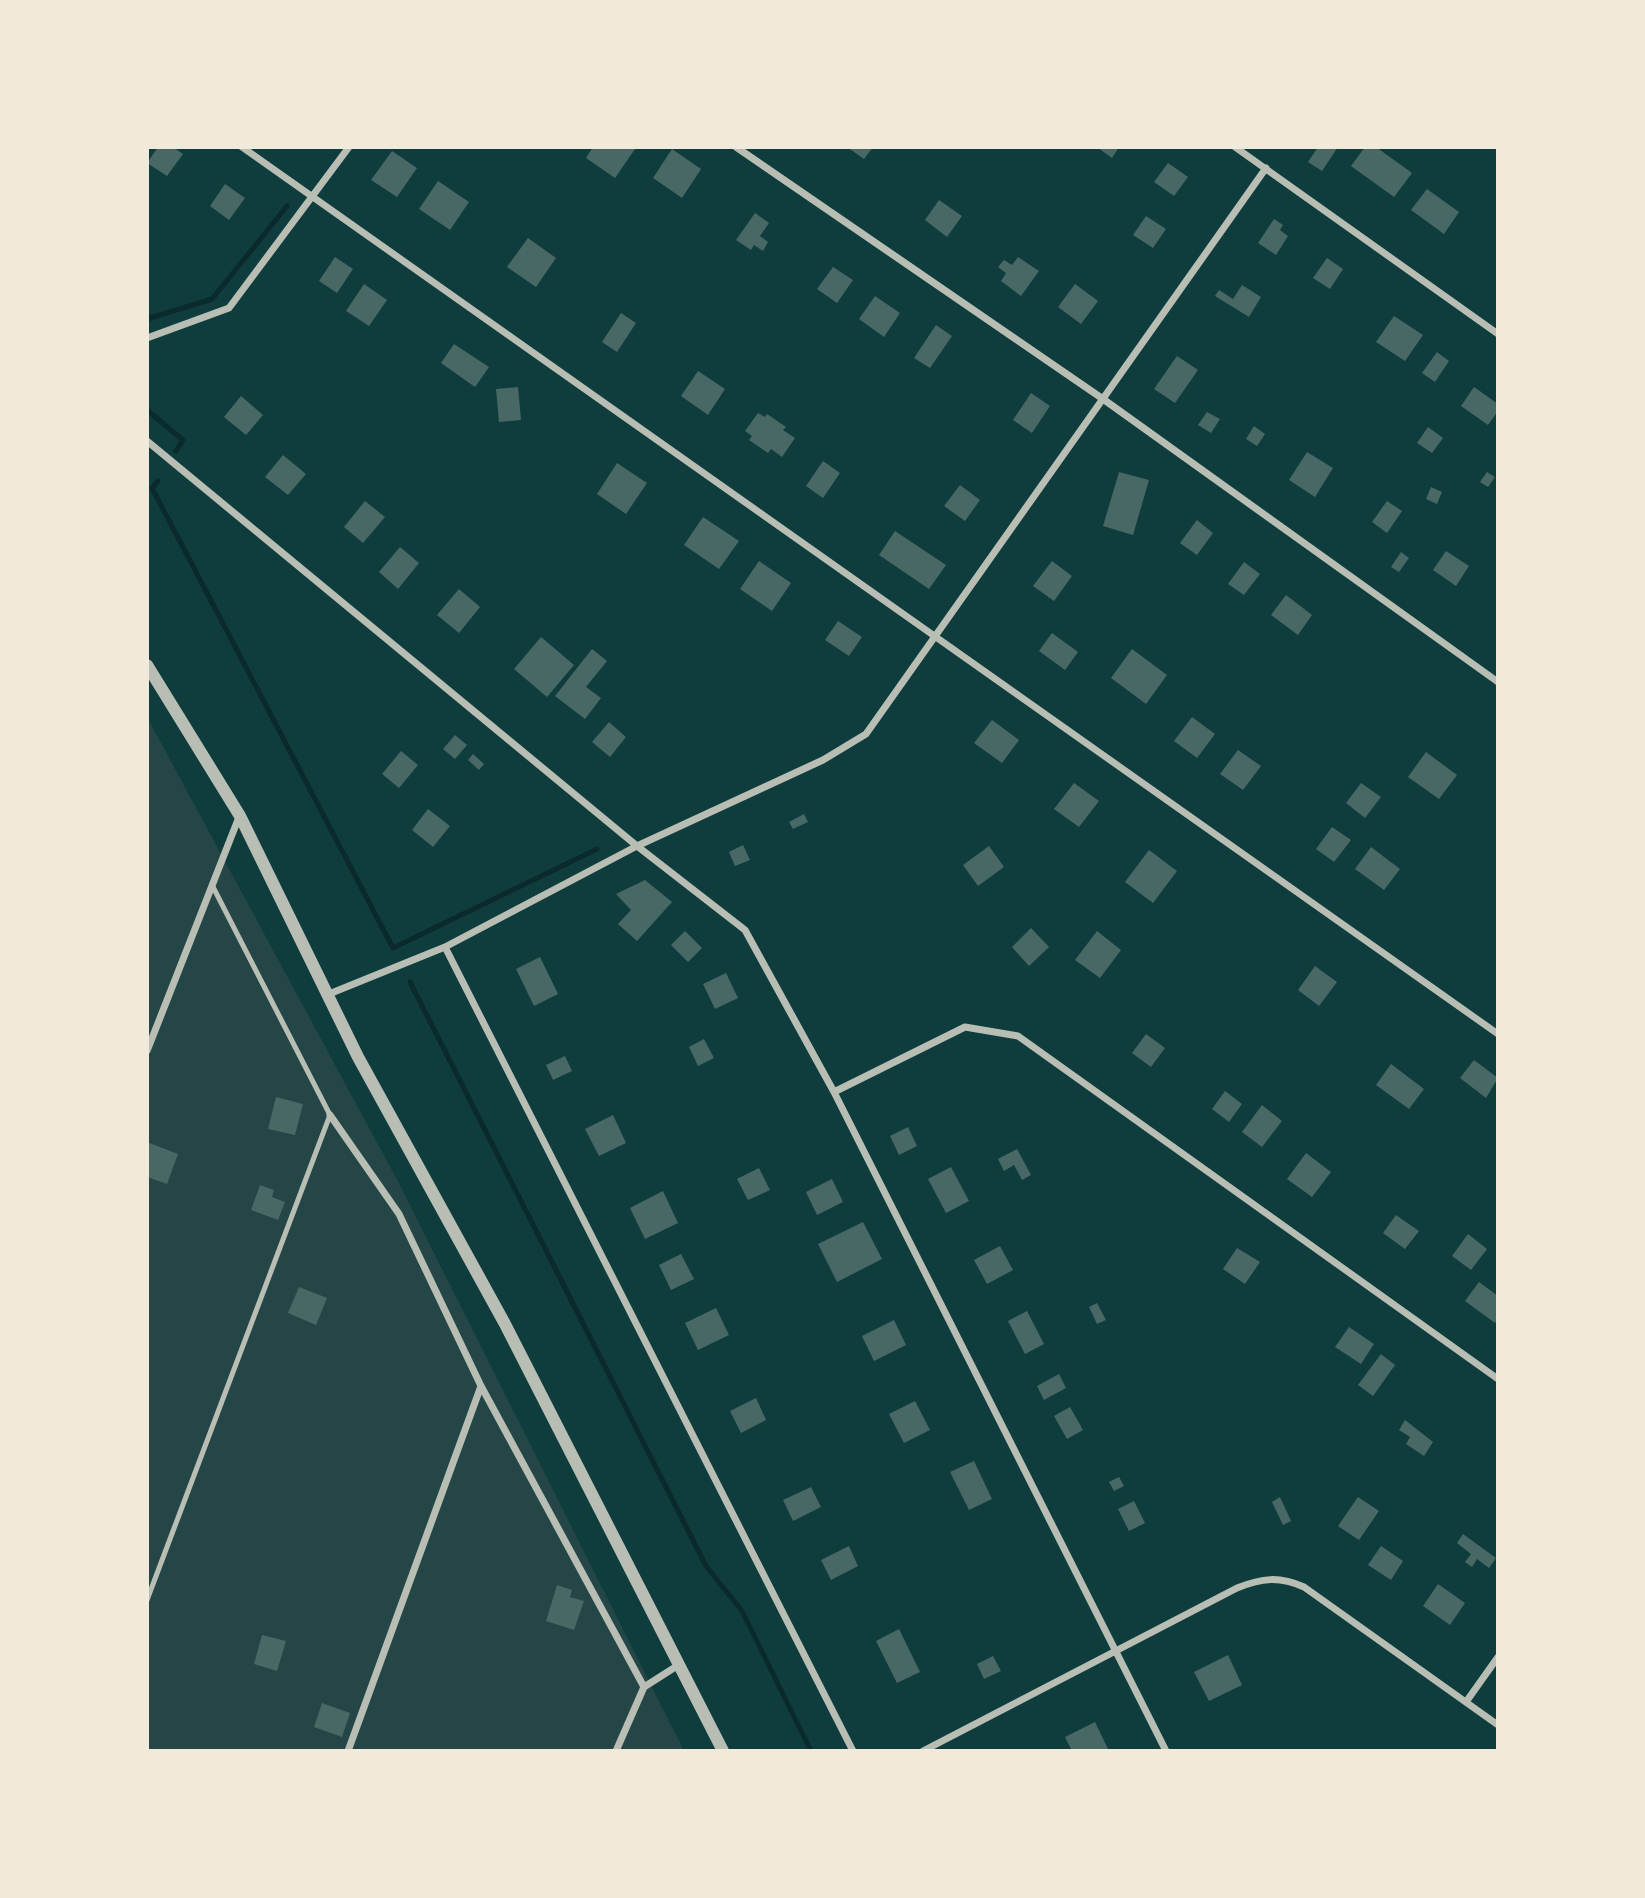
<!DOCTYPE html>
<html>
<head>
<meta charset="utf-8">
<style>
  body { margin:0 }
  #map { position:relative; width:1645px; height:1898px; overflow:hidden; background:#0f3d3e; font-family:Roboto,sans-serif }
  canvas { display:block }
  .frame { position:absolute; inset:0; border:149px solid #f1e9da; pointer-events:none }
</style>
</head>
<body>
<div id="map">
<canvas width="1645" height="1898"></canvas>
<div class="frame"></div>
</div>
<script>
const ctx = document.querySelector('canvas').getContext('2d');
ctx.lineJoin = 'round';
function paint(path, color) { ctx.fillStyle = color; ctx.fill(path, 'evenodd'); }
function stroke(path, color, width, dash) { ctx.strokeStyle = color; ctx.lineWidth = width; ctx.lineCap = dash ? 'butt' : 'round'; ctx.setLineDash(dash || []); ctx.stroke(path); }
paint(new Path2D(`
  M147,717L401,1187L684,1751H147Z`), '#244646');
stroke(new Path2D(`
  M147,319L212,299L287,206
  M147,410L183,440L176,451
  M158,481L152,488L393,948L597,849
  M410,982L706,1566L742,1611L811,1751`), '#0a2a2b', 5);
paint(new Path2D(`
  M158,147H173L183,154L167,176L147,163Z
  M593,147H632L635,149L615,178L586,158Z
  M847,147H873L864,159Z
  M1097,147H1119L1112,158Z
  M1318,147H1338L1322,171L1308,162Z
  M1365,147H1376L1412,173L1394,197L1351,166Z
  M672,149L701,169L682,198L653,178Z
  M392,151L417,168L397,197L371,180Z
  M1168,163L1188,177L1174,196L1154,182Z
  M438,181L469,202L450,230L419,209Z
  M225,184L245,198L229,220L210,206Z
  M1427,189L1459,212L1444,234L1411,210Z
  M939,200L962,216L947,237L925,220Z
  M755,213L769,223L760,236L768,242L763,251L754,245L751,250L736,240Z
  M1146,216L1166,229L1153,248L1133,235Z
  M1274,219L1283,225L1280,230L1288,236L1276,255L1258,243Z
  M528,238L556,258L536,287L507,267Z
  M335,257L353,269L337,293L319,281Z
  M1018,257L1039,271L1021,296L1001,281L1006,273L998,267L1004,260L1012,265Z
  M1327,258L1343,269L1330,289L1313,278Z
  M833,267L853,280L837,303L817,289Z
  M364,284L387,300L369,326L346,311Z
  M1075,284L1098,301L1081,324L1058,307Z
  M1242,285L1261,297L1249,317L1215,296L1219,290L1233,299Z
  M875,296L900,313L884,337L859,319Z
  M621,313L636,323L617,352L602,342Z
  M1394,316L1423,335L1405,361L1376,342Z
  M936,325L952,336L930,368L914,358Z
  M454,344L489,367L475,387L441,363Z
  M1437,352L1449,361L1435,382L1422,373Z
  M1177,356L1198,370L1175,403L1154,389Z
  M698,371L725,389L708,415L681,396Z
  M518,387L521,420L499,422L496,389Z
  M1474,387L1498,404V411L1488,425L1461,406Z
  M1031,393L1050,406L1032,433L1013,420Z
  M241,396L263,415L246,435L224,417Z
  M1207,412L1220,419L1211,433L1198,425Z
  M758,413L765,417L767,414L786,427L783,430L795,438L782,457L771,449L768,453L749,440L752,436L745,431Z
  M1254,426L1265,434L1257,446L1246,439Z
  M1428,427L1443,438L1432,453L1417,443Z
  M1307,452L1333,468L1315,497L1289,480Z
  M283,455L306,474L288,495L265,477Z
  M823,461L840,473L823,498L806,486Z
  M617,463L647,483L626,514L597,494Z
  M1119,472L1149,480L1133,535L1103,526Z
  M1487,472L1495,477L1488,487L1480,482Z
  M960,485L980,500L965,521L944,506Z
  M1431,487L1442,492L1437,504L1426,499Z
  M365,501L385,517L363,543L344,527Z
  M1387,501L1402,511L1387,533L1372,522Z
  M703,517L739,541L719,569L684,545Z
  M1197,520L1213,533L1197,555L1180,543Z
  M895,531L946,565L929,589L879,555Z
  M400,547L419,563L398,589L379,572Z
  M1446,551L1469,566L1456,586L1433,570Z
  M1401,552L1409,558L1399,572L1391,567Z
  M759,561L791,583L772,611L740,589Z
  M1052,561L1072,576L1054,601L1033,586Z
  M1244,562L1260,574L1244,595L1228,584Z
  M459,589L480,607L459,633L437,615Z
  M1286,595L1312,615L1298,635L1271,615Z
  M838,621L862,637L849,656L825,640Z
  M1052,633L1078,652L1065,670L1039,651Z
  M541,637L574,665L547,697L514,669Z
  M592,649L607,661L586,687L601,698L585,719L555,696Z
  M1132,649L1167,675L1146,704L1111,678Z
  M1192,717L1215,734L1197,758L1174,741Z
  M992,720L1019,740L1002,763L974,743Z
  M609,722L626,737L610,757L592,742Z
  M455,735L467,745L455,759L443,749Z
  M1238,750L1261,766L1243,790L1220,774Z
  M401,751L418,765L399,788L382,774Z
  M1426,752L1457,775L1439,799L1408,777Z
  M473,754L484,764L479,770L468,760Z
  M1074,783L1099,801L1079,827L1054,809Z
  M1361,783L1381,797L1365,818L1346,803Z
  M428,809L450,826L433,847L412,830Z
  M804,814L808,822L793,829L789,822Z
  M1332,827L1351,840L1334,862L1316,849Z
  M743,845L750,860L735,866L729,852Z
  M989,846L1004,867L978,886L963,865Z
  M1371,847L1400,869L1384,890L1355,869Z
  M1149,850L1177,871L1153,903L1125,882Z
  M645,880L672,902L637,941L618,924L631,910L616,894Z
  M1031,928L1049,947L1029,966L1012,947Z
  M685,931L702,948L688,962L671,945Z
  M1097,931L1121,950L1100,978L1075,960Z
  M540,957L558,994L534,1006L516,969Z
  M1315,966L1337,982L1319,1006L1298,990Z
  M726,973L738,998L715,1009L703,984Z
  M1146,1034L1165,1048L1151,1067L1132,1053Z
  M704,1039L714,1058L698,1066L689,1047Z
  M565,1056L572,1071L553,1080L546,1065Z
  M1474,1060L1498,1078L1486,1098L1460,1078Z
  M1391,1064L1424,1089L1409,1109L1376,1085Z
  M1225,1091L1242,1104L1229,1122L1212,1109Z
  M276,1097L303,1104L295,1135L268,1129Z
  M1262,1105L1282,1121L1262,1147L1242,1132Z
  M613,1115L626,1143L599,1156L585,1129Z
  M908,1127L917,1146L899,1155L890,1136Z
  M147,1142L178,1154L167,1184L147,1177Z
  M1017,1149L1031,1175L1022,1180L1014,1165L1004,1171L998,1159Z
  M1306,1153L1331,1172L1312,1197L1287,1179Z
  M951,1167L969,1201L946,1213L928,1179Z
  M759,1168L770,1190L748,1200L737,1179Z
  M832,1179L843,1202L817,1215L806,1192Z
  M260,1185L274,1190L272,1197L285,1202L278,1220L251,1210Z
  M663,1191L678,1223L645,1239L630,1208Z
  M1396,1215L1419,1231L1405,1249L1383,1233Z
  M863,1222L882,1259L837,1282L818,1244Z
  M1468,1234L1487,1249L1471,1270L1452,1256Z
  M1000,1246L1013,1270L987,1284L974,1260Z
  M1237,1248L1260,1262L1245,1284L1223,1269Z
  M681,1254L694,1279L671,1290L659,1265Z
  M1479,1282L1498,1296V1318L1495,1323L1465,1301Z
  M299,1287L327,1298L316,1325L288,1313Z
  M1097,1303L1106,1320L1097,1324L1089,1307Z
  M716,1308L729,1335L698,1350L685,1323Z
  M1027,1311L1044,1344L1025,1354L1008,1321Z
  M894,1320L906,1345L874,1361L862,1336Z
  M1349,1327L1374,1344L1361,1364L1335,1347Z
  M1381,1354L1395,1365L1373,1396L1358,1385Z
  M1059,1374L1066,1388L1044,1400L1037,1386Z
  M756,1398L766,1420L741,1433L730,1411Z
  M915,1401L930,1430L904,1443L889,1414Z
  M1070,1407L1083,1430L1067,1439L1054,1416Z
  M1405,1420L1433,1442L1424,1456L1406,1444L1410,1437L1399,1430Z
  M974,1461L992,1499L969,1510L950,1472Z
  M1119,1477L1124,1486L1114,1491L1109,1482Z
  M811,1487L821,1507L793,1521L783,1500Z
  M1280,1497L1291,1521L1283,1525L1272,1502Z
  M1358,1497L1379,1511L1359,1540L1338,1526Z
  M1134,1501L1145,1523L1129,1531L1118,1509Z
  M1463,1534L1496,1558L1489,1568L1477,1559L1472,1567L1465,1562L1471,1554L1457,1543Z
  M849,1546L858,1566L831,1580L821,1560Z
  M1381,1546L1403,1561L1391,1580L1368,1565Z
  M1438,1584L1465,1603L1450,1625L1423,1606Z
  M557,1585L572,1590L570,1597L584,1601L574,1630L546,1621Z
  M899,1629L920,1672L897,1683L876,1641Z
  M262,1635L286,1641L277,1671L254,1664Z
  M1228,1655L1242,1685L1209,1701L1194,1672Z
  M993,1656L1001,1671L984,1679L977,1664Z
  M322,1703L350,1713L342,1737L314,1727Z
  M1095,1722L1109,1751H1072L1065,1737Z`), '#486865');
stroke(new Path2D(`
  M147,1600L330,1115L212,885`), '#b8beb3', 5);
stroke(new Path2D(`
  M242,147L1498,1034
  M736,147L1103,399L1498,682
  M1235,147L1498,334
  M147,338L229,308L349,147
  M147,441L637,846L745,930L834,1092L1166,1751
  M445,947L853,1751
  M329,994L445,947L637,846L823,760L866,734L1266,168
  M147,1051L239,817
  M834,1092L965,1027L1018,1036L1498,1379
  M330,1115L399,1214L481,1386L348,1751
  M481,1386L644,1687
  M1466,1702L1498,1657
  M616,1751L644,1687L677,1666
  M923,1751L1237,1588C1262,1578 1279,1576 1304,1587L1498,1725`), '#b8beb3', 7);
stroke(new Path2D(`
  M147,665L240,816L358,1057L505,1324L723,1751`), '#b8beb3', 12);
</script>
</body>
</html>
